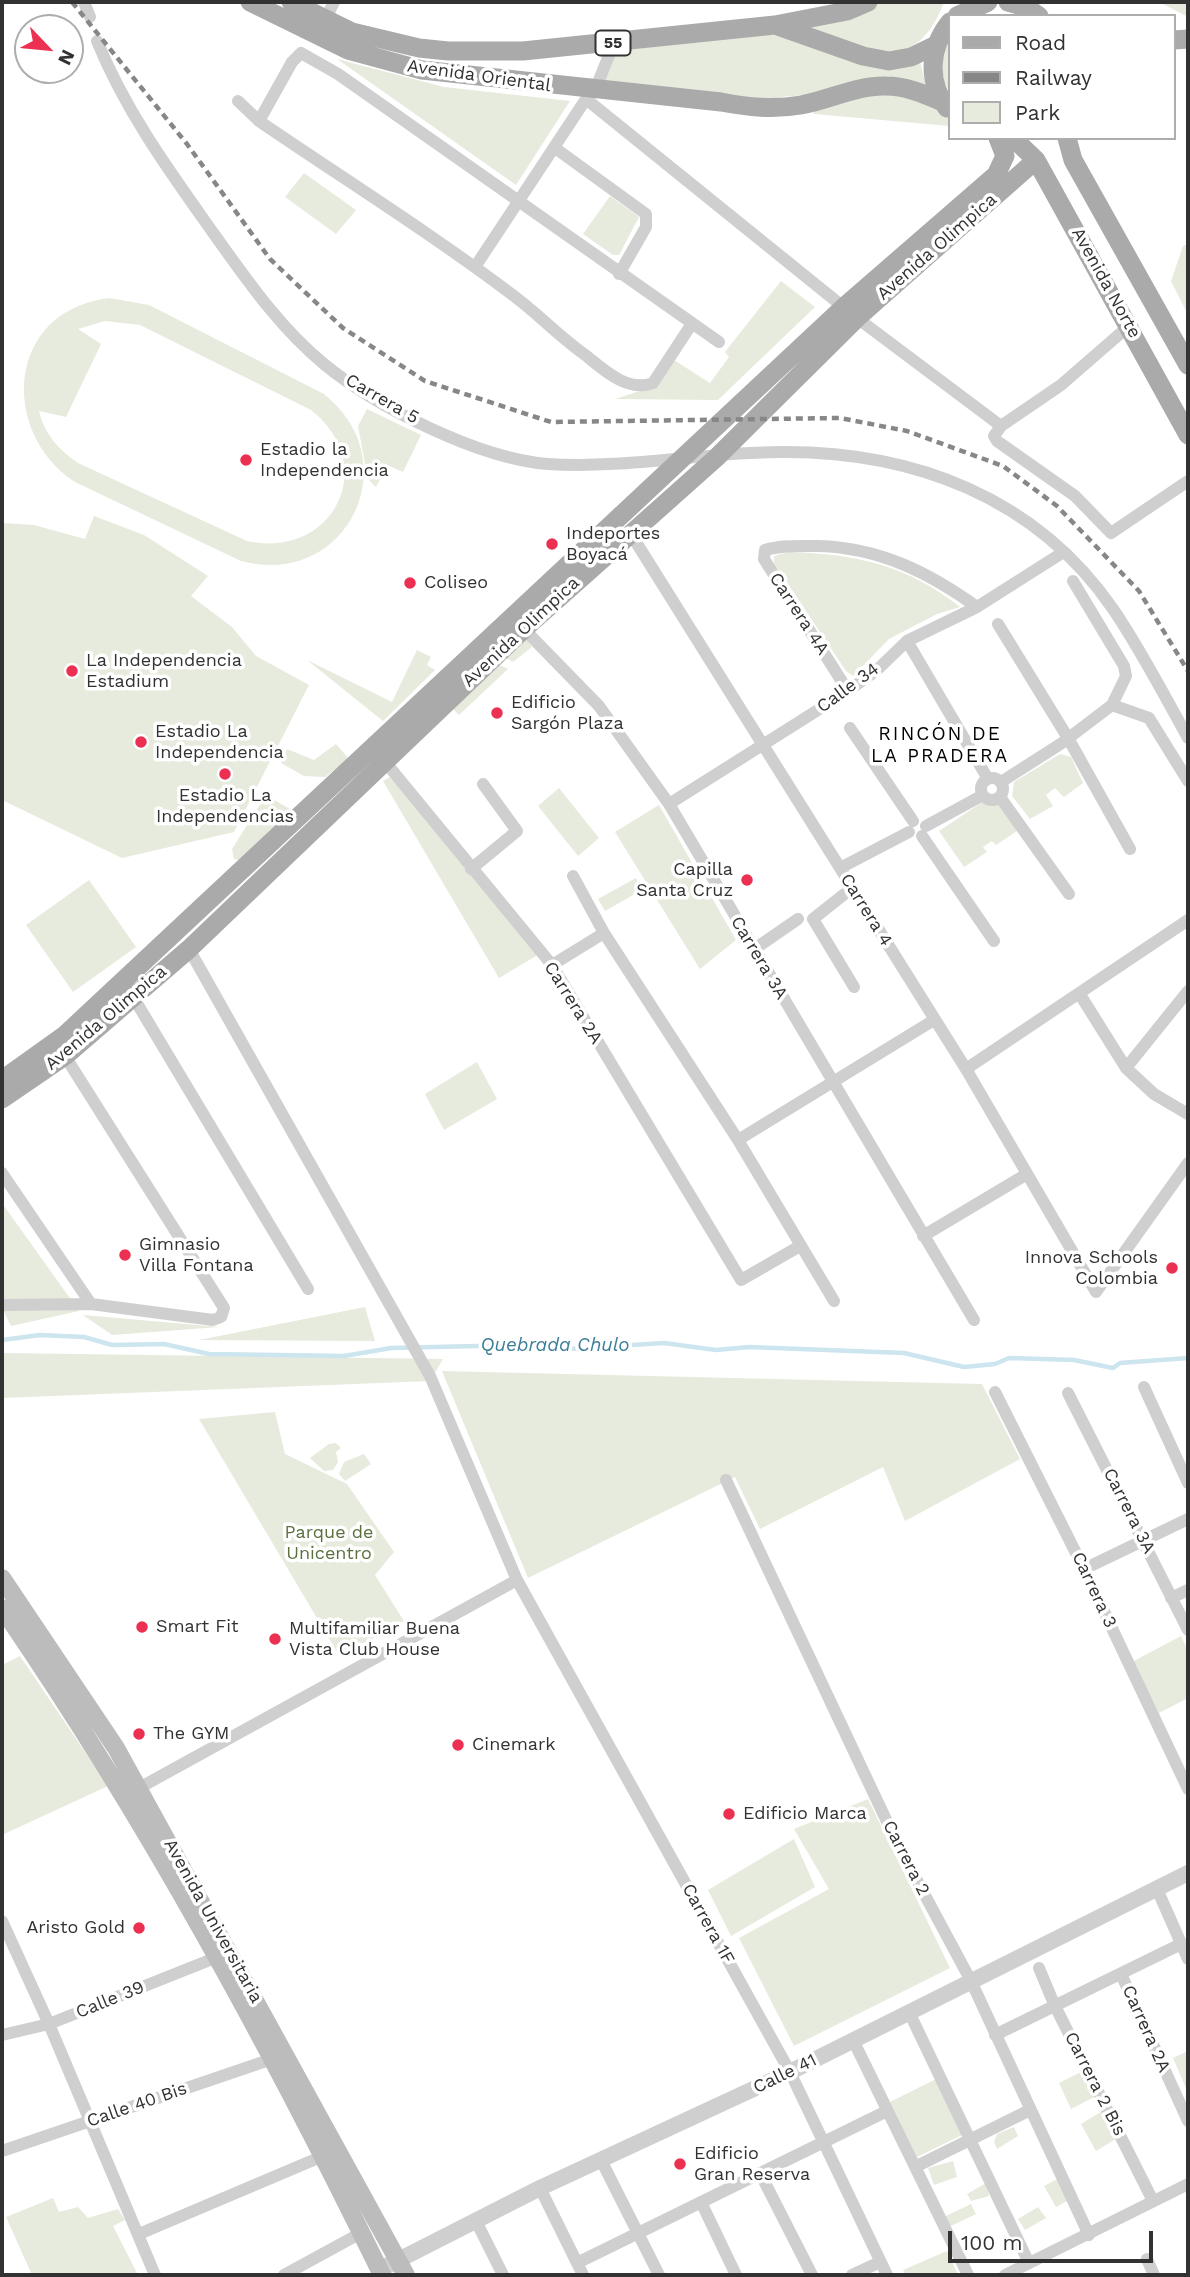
<!DOCTYPE html>
<html>
<head>
<meta charset="utf-8">
<style>
  body { margin:0 }
  #map { position:relative; width:1190px; height:2277px; overflow:hidden; background:#fff; font-family:"Work Sans",sans-serif }
  canvas { display:block }
  .frame { position:absolute; inset:0; border:4px solid #323232; pointer-events:none }
  .legend { position:absolute; left:948px; top:14px; width:228px; height:126px; box-sizing:border-box; background:#fff; border:2px solid #adadad; margin:0; padding:9px 12px; list-style:none; font-size:21px; color:#323232 }
  .legend li { display:flex; align-items:center; gap:14px; height:35px }
  .legend b { width:35px; border:2px solid #adadad }
  .north { position:absolute; left:14px; top:14px; width:70px; height:70px; box-sizing:border-box; background:#fff; border:2px solid #adadad; border-radius:50%; rotate:116deg; font-size:19px; font-weight:700; line-height:28px; text-align:center; color:#323232 }
  .north::after { content:''; display:block; margin:auto; width:24px; height:32px; background:#ec3052; clip-path:polygon(50% 0,100% 100%,50% 72%,0 100%) }
  .scale { position:absolute; left:948px; top:2231px; width:205px; height:32px; box-sizing:border-box; border:4px solid #323232; border-top:0; padding-left:9px; font-size:21px; line-height:24px; white-space:nowrap; color:#323232; -webkit-text-stroke:5px #fff; paint-order:stroke }
</style>
</head>
<body>
<div id="map">
<canvas width="1190" height="2277"></canvas>
<div class="frame"></div>
<ul class="legend">
<li><b style="height:9px;background:#aaa"></b>Road</li>
<li><b style="height:9px;background:#878787"></b>Railway</li>
<li><b style="height:19px;background:#e6ebdd"></b>Park</li>
</ul>
<div class="north">N</div>
<div class="scale">100 m</div>
</div>
<script>
const ctx = document.querySelector('canvas').getContext('2d');
ctx.lineJoin = 'round';
function paint(path, color) { ctx.fillStyle = color; ctx.fill(path, 'evenodd'); }
function stroke(path, color, width, dash) { ctx.strokeStyle = color; ctx.lineWidth = width; ctx.lineCap = dash ? 'butt' : 'round'; ctx.setLineDash(dash || []); ctx.stroke(path); }
function label(font, color, halo, rows, align = 'center') {
  ctx.font = font + ' "Work Sans",sans-serif'; ctx.lineWidth = 7; ctx.setLineDash([]); ctx.textBaseline = 'middle'; ctx.strokeStyle = halo; ctx.fillStyle = color; for (const [text, x, y, turn = 0] of rows) {
    ctx.save(); ctx.translate(x, y); ctx.rotate((+turn || 0) * Math.PI / 180); ctx.textAlign = isNaN(turn) ? turn : align; if (halo) ctx.strokeText(text, 0, 0); ctx.fillText(text, 0, 0); ctx.restore();
  }
}
paint(new Path2D(`
  M879,2H944C914,83 858,46 797,26L866,11Z
  M1159,2H1188V17Z
  M950,30V93C936,70 943,53 950,30Z
  M779,33L920,62L926,86L780,97L755,102L603,86L615,51Z
  M337,59L444,87L570,101L516,185Z
  M889,90L937,107L950,120V126L814,114L813,111Z
  M304,173L356,210L336,234L285,197Z
  M610,196L639,217L619,255H613L583,234Z
  M1188,244V315L1171,281L1183,246Z
  M781,281L815,307L718,400L615,399L655,386L674,360L710,383L729,357L725,352Z
  M109,298L149,305L324,394C409,462 347,589 241,561L75,482C0,433 5,311 109,298ZM105,321L140,325L311,410C381,465 333,560 247,541L78,463C58,449 45,435 39,411L66,417L101,344L78,329Z
  M367,409L421,435L403,472L387,465L376,487L368,479L358,426Z
  M94,516L144,535L208,576L191,596L232,627L256,656L309,685L234,832L122,858L2,800V523L34,525L85,539Z
  M789,552C856,554 907,565 960,607L937,614L889,639L853,676L846,671L774,563V556Z
  M525,638L532,647L513,662L504,657Z
  M417,650L431,657L427,665L435,670L383,721L307,660L392,702Z
  M496,663L508,669L459,715L450,706Z
  M336,744L349,759L325,777L304,776L281,763L287,749L314,760Z
  M1060,754L1071,757L1083,783L1064,797L1055,788L1046,795L1053,806L1030,819L1012,796L1014,782Z
  M390,777L541,953L499,978L383,781Z
  M559,788L599,838L578,856L538,806Z
  M266,795L295,812L239,860L234,859L232,849Z
  M984,801L1000,805L1017,831L996,845L992,841L983,847L987,852L964,867L939,831Z
  M659,805L736,940L700,969L615,832Z
  M636,878L642,890L605,911L598,899Z
  M89,880L136,947L73,992L26,925Z
  M477,1062L497,1099L444,1130L425,1094Z
  M2,1203L79,1311L11,1326L2,1308Z
  M365,1307L375,1341L199,1340Z
  M83,1315L220,1327L112,1335Z
  M2,1353L443,1359L430,1381L2,1398Z
  M442,1371L982,1384L1020,1459L905,1521L883,1467L760,1529L735,1477L528,1578Z
  M275,1412L285,1454L347,1484L394,1552L375,1575L404,1621L340,1657L199,1419Z
  M336,1443L341,1448L336,1452L338,1462L333,1470L324,1471L310,1458L329,1444Z
  M364,1454L371,1464L345,1481L339,1474L344,1462Z
  M1181,1636L1188,1651V1698L1159,1713L1132,1662Z
  M20,1656L108,1786L2,1835V1665Z
  M868,1799L950,1968L794,2046L739,1938L829,1889L794,1829Z
  M794,1839L815,1887L731,1936L708,1890Z
  M1188,2051V2093L1173,2058Z
  M1081,2066L1098,2095L1071,2109L1059,2083L1081,2072Z
  M938,2078L964,2134L917,2157L890,2102Z
  M1104,2110L1119,2137L1096,2151L1081,2124Z
  M1014,2127L1018,2136L997,2149L994,2142L997,2134Z
  M953,2161L957,2177L934,2185L928,2168Z
  M1059,2178L1071,2199L1056,2207L1044,2186Z
  M986,2183L989,2196L971,2201L967,2194Z
  M53,2198L59,2212L78,2207L88,2218L118,2209L125,2220L113,2226L138,2275H32L6,2217Z
  M971,2204L976,2214L949,2227L944,2217Z
  M1038,2207L1046,2218L1025,2230L1018,2219Z
  M947,2251L958,2275H906L903,2270Z`), '#e6ebdd');
stroke(new Path2D(`
  M2,1340L40,1335L84,1337L112,1345L164,1344L209,1354L344,1356L391,1348L520,1345L569,1349L664,1343L716,1350L749,1347L904,1353L964,1367L995,1364L1009,1358L1074,1360L1113,1368L1120,1363L1188,1358`), '#cce5ee', 4.5);
stroke(new Path2D(`
  M84,2L90,17
  M325,20L334,2
  M97,41C126,112 170,172 214,234C247,280 280,328 324,364C376,407 480,459 548,464C626,469 704,452 781,452C913,451 1036,497 1113,609C1141,650 1164,695 1188,738
  M586,99L857,318L1001,426
  M238,101L259,121C344,179 432,234 514,296C538,314 559,336 584,354C603,369 627,393 653,383L691,325
  M259,121L292,62L301,53L338,74L719,342
  M555,148L646,214V227L619,274
  M475,267L586,99L595,90L614,43
  M1130,325L1061,385L1001,426L994,436L997,441L1075,496L1111,533L1188,481
  M629,531L966,1069L1096,1292L1188,1163
  M998,624L1068,738L1130,849
  M520,625L599,706L669,804L974,1320
  M907,641L988,779
  M848,691L764,559L765,550C781,545 801,546 819,546C880,548 928,572 977,607
  M1112,705L1149,718L1188,781
  M850,728L913,821
  M382,758L552,965L741,1280L800,1246
  M981 789a11 11 0 1 1 22 0a11 11 0 1 1-22 0Z
  M1001,782L1062,743L1112,705L1126,676L1124,666L1073,581
  M1000,797L1069,894
  M669,804L848,691L877,670L907,641L977,607L1062,553
  M926,826L983,795
  M922,836L994,941
  M840,868L909,832
  M471,869L517,831L483,784
  M573,876L604,933L738,1140L834,1301
  M852,888L813,919L854,987
  M189,949L430,1376L517,1580L790,2072L887,2275
  M753,950L798,919
  M552,965L604,933
  M1079,993L1126,1068L1154,1094L1188,1114
  M132,995L308,1289
  M1126,1068L1188,991
  M966,1069L1188,920
  M738,1140L934,1020
  M2,1173L91,1304
  M923,1236L1027,1174
  M2,1305L91,1304L213,1320L221,1317L224,1308L65,1056
  M1144,1387L1188,1483
  M995,1392L1084,1569L1188,1789
  M1068,1393L1188,1630
  M726,1480L898,1845L971,1981L1089,2235
  M1084,1569L1188,1519
  M1171,1598L1188,1590
  M139,1788L517,1580
  M1157,1889L1188,1959
  M2,1921L49,2024L155,2275
  M1039,1968L1054,2004L1153,2201
  M1121,1974L1188,2121
  M909,2012L1029,2263
  M2,2035L49,2024L215,1958
  M995,2035L1181,1944
  M853,2040L968,2275
  M2,2151L272,2059
  M601,2160L659,2275
  M917,2166L1030,2110
  M760,2173L812,2275
  M540,2188L583,2275
  M701,2202L736,2275
  M476,2221L503,2275
  M139,2234L323,2156
  M1147,2259L1154,2275
  M577,2263L887,2111
  M284,2275L361,2233
  M852,2275L880,2262
  M1005,2275L1188,2184`), '#cfcfcf', 12);
stroke(new Path2D(`
  M379,2270L540,2188L790,2072L1188,1873`), '#cfcfcf', 16);
stroke(new Path2D(`
  M2,1578L116,1748L406,2275
  M2,1608C147,1819 270,2046 382,2275`), '#bcbcbc', 18);
stroke(new Path2D(`
  M250,2L348,50L422,70L721,102C748,107 773,110 801,105C829,100 857,85 886,86C906,86 924,94 943,102
  M291,2L352,32L419,48L448,51H523L775,25L863,56L889,61L911,57L936,45
  M1008,2L1026,7L1039,16
  M957,16L988,2
  M775,25L847,11L868,2
  M1174,40L1188,39
  M947,108C927,81 929,48 950,22
  M1013,138L1036,160L1188,435
  M1067,138L1073,160L1188,365
  M2,1080L65,1035L844,307L996,175L1005,156L998,138
  M2,1099L65,1056L189,949L524,629L716,458L857,318L1036,160`), '#aaa', 19);
stroke(new Path2D(`
  M72,2L187,144L270,259L343,328L425,381L551,422L840,418L907,431L1003,466L1057,506L1139,591L1188,671`), '#878787', 4.5, [7, 5]);
for (const [x, y, r, color] of [
  [246,460,7,"#ec3052"],
  [552,544,7,"#ec3052"],
  [410,583,7,"#ec3052"],
  [72,671,7,"#ec3052"],
  [497,713,7,"#ec3052"],
  [141,742,7,"#ec3052"],
  [225,774,7,"#ec3052"],
  [747,880,7,"#ec3052"],
  [125,1255,7,"#ec3052"],
  [1172,1268,7,"#ec3052"],
  [142,1627,7,"#ec3052"],
  [275,1639,7,"#ec3052"],
  [139,1734,7,"#ec3052"],
  [458,1745,7,"#ec3052"],
  [729,1814,7,"#ec3052"],
  [139,1928,7,"#ec3052"],
  [680,2164,7,"#ec3052"]
]) { const dot = new Path2D(); dot.arc(x, y, r, 0, 2 * Math.PI); ctx.fillStyle = color; ctx.fill(dot); stroke(dot, '#fff', 2.5); }
for (const [x, y, w] of [
  [613,43,35]
]) { const box = new Path2D(); box.roundRect(x - w / 2, y - 12.5, w, 25, 5); ctx.fillStyle = '#fff'; ctx.fill(box); stroke(box, '#323232', 2); }
label('bold 16px', '#323232', null, [
  ["55",613,43]
]);
label('18px', '#323232', '#fff', [
  ["Avenida Oriental",479,76,8],
  ["Avenida Olimpica",937,247,-41],
  ["Avenida Norte",1106,283,61],
  ["Carrera 5",382,399,30],
  ["Carrera 4A",799,614,57],
  ["Avenida Olimpica",521,632,-43],
  ["Calle 34",848,688,-36],
  ["Carrera 4",866,910,58],
  ["Carrera 3A",759,958,59],
  ["Carrera 2A",573,1003,58],
  ["Avenida Olimpica",106,1018,-40],
  ["Carrera 3A",1129,1511,63],
  ["Carrera 3",1094,1590,65],
  ["Carrera 2",906,1858,63],
  ["Avenida Universitaria",213,1921,61],
  ["Carrera 1F",708,1924,61],
  ["Calle 39",110,2000,-22],
  ["Carrera 2A",1146,2029,66],
  ["Calle 41",785,2074,-26],
  ["Carrera 2 Bis",1095,2084,63],
  ["Calle 40 Bis",137,2105,-19]
]);
label('18px', '#323232', '#fff', [
  ["Estadio la",260,450],
  ["Independencia",260,471],
  ["Indeportes",566,534],
  ["Boyacá",566,555],
  ["Coliseo",424,583],
  ["La Independencia",86,661],
  ["Estadium",86,682],
  ["Edificio",511,703],
  ["Sargón Plaza",511,724],
  ["Estadio La",155,732],
  ["Independencia",155,753],
  ["Estadio La",225,796,"center"],
  ["Independencias",225,817,"center"],
  ["Capilla",733,870,"right"],
  ["Santa Cruz",733,891,"right"],
  ["Gimnasio",139,1245],
  ["Villa Fontana",139,1266],
  ["Innova Schools",1158,1258,"right"],
  ["Colombia",1158,1279,"right"],
  ["Smart Fit",156,1627],
  ["Multifamiliar Buena",289,1629],
  ["Vista Club House",289,1650],
  ["The GYM",153,1734],
  ["Cinemark",472,1745],
  ["Edificio Marca",743,1814],
  ["Aristo Gold",125,1928,"right"],
  ["Edificio",694,2154],
  ["Gran Reserva",694,2175]
], 'left');
label('18px', '#5a703c', '#fff', [
  ["Parque de",329,1533],
  ["Unicentro",329,1554]
]);
ctx.letterSpacing = '2px';
label('19px', '#000', '#fff', [
  ["RINCÓN DE",940,734],
  ["LA PRADERA",940,756]
]);
ctx.letterSpacing = '0px';
label('italic 19px', '#3b7e98', '#fff', [
  ["Quebrada Chulo",555,1345]
]);
</script>
</body>
</html>
